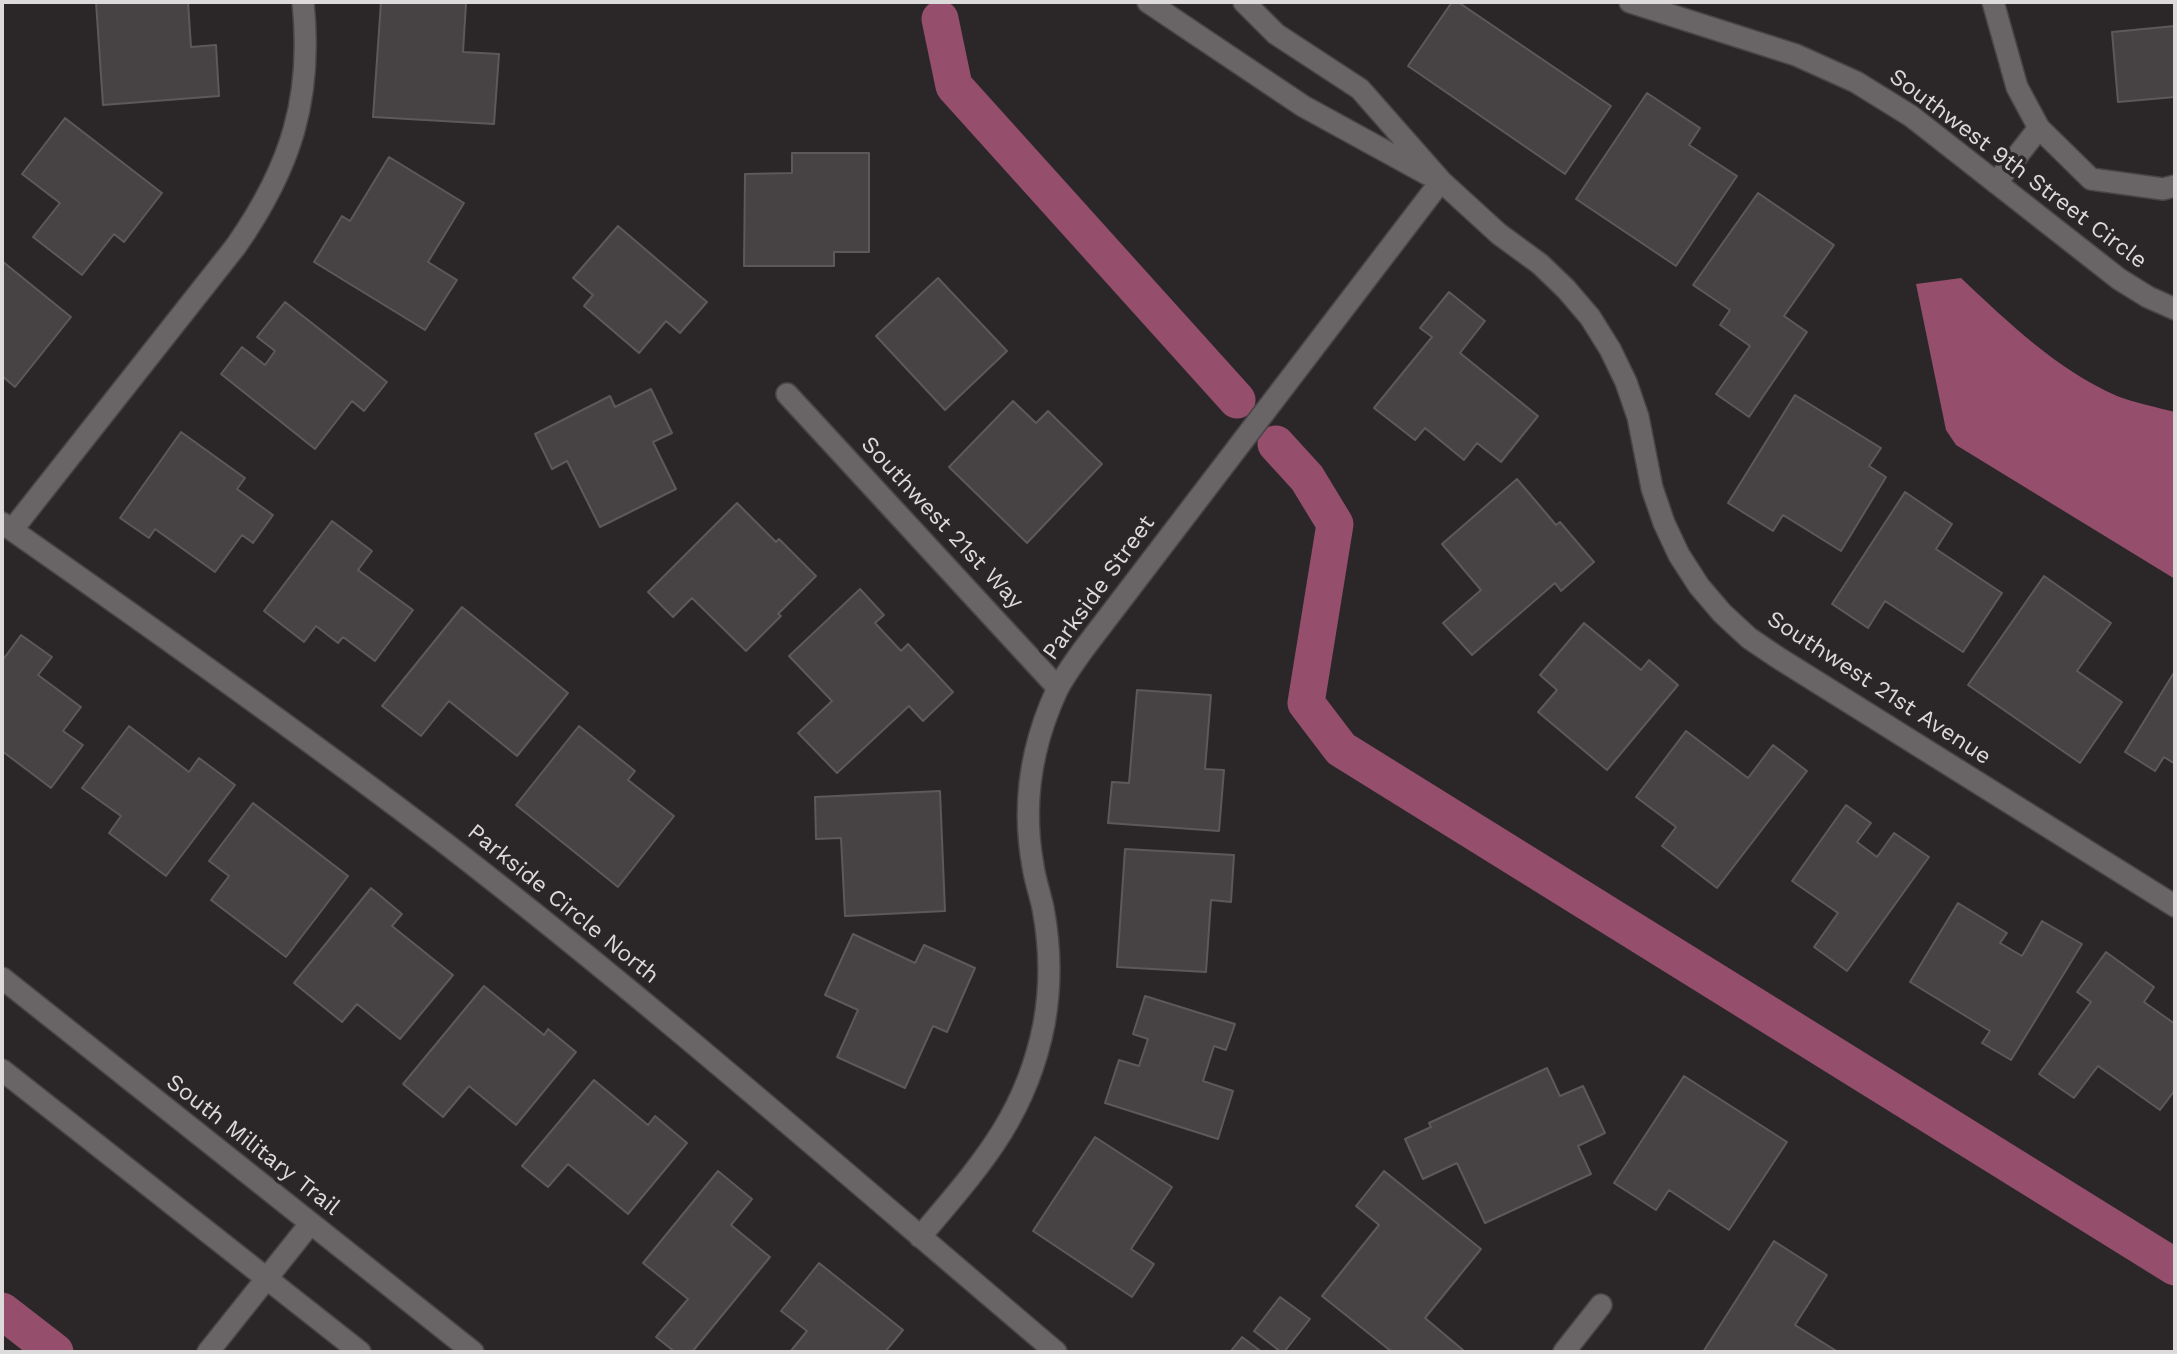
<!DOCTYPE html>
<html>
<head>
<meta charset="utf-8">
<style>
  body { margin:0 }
  #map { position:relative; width:2177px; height:1354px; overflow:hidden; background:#2b2729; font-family:"Work Sans",sans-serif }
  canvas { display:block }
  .frame { position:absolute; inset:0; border:4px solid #dcdadb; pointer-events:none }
</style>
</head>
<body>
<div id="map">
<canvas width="2177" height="1354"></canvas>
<div class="frame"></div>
</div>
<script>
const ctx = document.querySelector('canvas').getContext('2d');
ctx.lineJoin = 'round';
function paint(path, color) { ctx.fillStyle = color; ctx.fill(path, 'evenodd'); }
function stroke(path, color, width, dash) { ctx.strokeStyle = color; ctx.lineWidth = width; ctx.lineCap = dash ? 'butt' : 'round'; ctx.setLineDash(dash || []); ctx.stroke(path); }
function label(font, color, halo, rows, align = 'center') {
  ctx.font = font + ' "Work Sans",sans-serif'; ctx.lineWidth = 7; ctx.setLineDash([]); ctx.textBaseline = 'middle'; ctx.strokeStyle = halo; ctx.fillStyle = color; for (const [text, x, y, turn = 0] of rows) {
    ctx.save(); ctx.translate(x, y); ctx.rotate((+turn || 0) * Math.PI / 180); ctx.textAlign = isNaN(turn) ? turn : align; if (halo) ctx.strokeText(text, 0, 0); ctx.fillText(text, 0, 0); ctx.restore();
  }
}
paint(new Path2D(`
  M1961,278C2009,323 2056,369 2117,396C2135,403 2156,407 2175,412V579L1956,445L1946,430L1916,284Z`), '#954e6b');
stroke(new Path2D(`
  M940,19L954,86L1237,400
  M1276,444L1307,478L1335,524L1306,703L1341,749L2175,1267
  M2,1311L55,1352`), '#954e6b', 37);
const building = new Path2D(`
  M96,2H188L191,47L216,45L219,96L103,105Z
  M381,2L466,3L463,52L499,54L494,124L373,117Z
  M1452,2H1458L1611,106L1565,174L1408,66Z
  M2175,26V97L2118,102L2112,32Z
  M1647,93L1700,128L1689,145L1737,176L1676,266L1576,199Z
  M65,118L162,193L124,242L114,234L82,275L33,237L60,203L22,174Z
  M792,153H869V252H834V266H744L745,174L792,173Z
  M389,157L464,203L428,262L457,280L425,330L314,262L342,216L350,221Z
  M1758,193L1834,245L1784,316L1807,332L1749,417L1716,394L1750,346L1720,325L1730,310L1693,285Z
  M618,226L707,302L680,333L666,321L639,353L584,306L593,295L573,278Z
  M2,261L71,317L15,387L2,376Z
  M938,278L1007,351L945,410L876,336Z
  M1449,292L1485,321L1460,353L1538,416L1501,462L1477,443L1464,460L1425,428L1415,440L1374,408L1432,337L1420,328Z
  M285,302L387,382L364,411L352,401L315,449L221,374L242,347L265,365L275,351L257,337Z
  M651,389L672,433L653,442L676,489L600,527L567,461L552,469L535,434L610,396L615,407Z
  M1795,395L1881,448L1869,466L1886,477L1841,551L1783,515L1773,531L1728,503Z
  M1013,401L1036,423L1048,411L1102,464L1027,543L949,467Z
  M181,432L245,478L237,489L273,515L253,543L242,535L215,572L155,529L149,538L120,518Z
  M1517,479L1556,525L1560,522L1594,562L1561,591L1555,583L1472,655L1443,623L1481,590L1442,544Z
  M1905,492L1952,524L1936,549L2002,593L1963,652L1885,601L1868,628L1832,604Z
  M737,503L776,542L779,539L816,576L778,614L781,616L746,651L692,598L673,617L648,592Z
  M332,521L372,551L358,570L413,610L375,661L343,637L338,643L316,626L304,642L264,611Z
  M2044,576L2111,623L2077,671L2122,702L2080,763L1968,685Z
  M860,589L884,615L875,623L901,651L908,644L953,692L923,721L909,706L837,773L798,733L832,701L789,656Z
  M462,607L568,693L517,756L449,701L421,736L382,706Z
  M1584,623L1641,670L1649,660L1678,685L1607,770L1538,712L1557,690L1540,675Z
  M21,635L52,657L38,675L81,707L63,731L83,745L51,788L2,751V661Z
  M2175,671V764L2164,757L2155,771L2125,752Z
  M1137,690L1211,695L1205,769L1224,770L1219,831L1108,823L1112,782L1129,783Z
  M129,726L189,772L199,758L235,785L166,876L109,833L121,816L82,788Z
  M579,726L635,771L628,780L674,816L618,887L516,805Z
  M1686,731L1748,778L1773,745L1807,771L1717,888L1662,846L1676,827L1636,797Z
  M940,791L945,911L845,916L841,838L816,839L815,797Z
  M253,803L348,876L286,957L211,900L229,876L209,861Z
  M1846,805L1871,823L1857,842L1877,857L1894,833L1929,857L1847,971L1814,947L1838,913L1792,881Z
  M1125,849L1234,855L1231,902L1211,900L1206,972L1117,967Z
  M371,888L402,914L392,926L453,975L400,1039L357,1004L342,1022L294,983Z
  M1958,903L2007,933L2000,943L2022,956L2042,921L2082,944L2011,1060L1982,1043L1990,1031L1910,982Z
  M853,934L915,963L924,945L975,968L947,1032L933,1026L905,1088L837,1057L858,1010L825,995Z
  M2106,952L2154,987L2144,1002L2175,1024V1090L2160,1110L2098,1066L2074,1098L2039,1074L2091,1002L2077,992Z
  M484,986L544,1035L548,1029L576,1052L516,1125L469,1086L443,1117L403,1084Z
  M1145,996L1235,1024L1226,1050L1214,1046L1203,1081L1233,1091L1218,1139L1105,1103L1119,1060L1139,1066L1148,1039L1133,1034Z
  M1547,1068L1560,1096L1583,1086L1605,1133L1578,1146L1591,1174L1485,1223L1457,1163L1423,1179L1405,1139L1431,1127L1429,1123Z
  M1684,1076L1787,1142L1729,1230L1669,1190L1656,1210L1614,1183Z
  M594,1080L648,1125L655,1116L687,1143L628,1214L568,1164L548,1187L522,1166Z
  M1095,1137L1172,1187L1131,1249L1154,1264L1132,1297L1033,1231Z
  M718,1171L752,1199L731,1225L770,1257L692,1352H675L656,1337L688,1299L643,1263Z
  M1384,1171L1481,1249L1425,1318L1463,1350L1461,1352H1392L1322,1296L1379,1225L1356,1206Z
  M1774,1241L1827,1275L1795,1325L1838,1352H1703Z
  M819,1263L903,1330L885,1352H790L807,1331L781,1311Z
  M1280,1297L1310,1319L1284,1352H1281L1254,1331Z
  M1242,1337L1262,1352H1230Z`);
paint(building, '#474344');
stroke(building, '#5d595b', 2);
const minor = new Path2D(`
  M1148,2L1303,106L1427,174
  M1244,2L1276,34L1360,89L1441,181L1499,234L1540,264L1566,289L1590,317L1610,349L1626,382L1638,417L1652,488L1664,523L1679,555L1699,586L1722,613L1749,638L1777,657L2175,906
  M1630,2L1796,55L1856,82L1911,116L2119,279L2148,297L2175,309
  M1993,2L2017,87L2039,128L1996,183
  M2039,128L2091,179L2163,189L2175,186
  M787,394L1058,688
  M2,523L12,530L236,246C291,167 313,98 303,2
  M12,530C158,632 303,735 445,843C655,1005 854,1181 1056,1352
  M2,978L473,1352
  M2,1070L360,1352
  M920,1237C979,1167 1026,1117 1044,1024C1051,986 1050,945 1043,908C1040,894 1035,880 1033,866C1022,806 1031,746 1057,690C1064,676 1074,663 1083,650L1441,181
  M208,1352L310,1224
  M1564,1352L1601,1305`);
stroke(minor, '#484546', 24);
stroke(minor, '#696466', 21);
label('23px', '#dcdadb', '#2b2729', [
  ["Southwest 9th Street Circle",2018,169,37],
  ["Southwest 21st Way",942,523,47],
  ["Parkside Street",1099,588,-54],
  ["Southwest 21st Avenue",1879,688,33],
  ["Parkside Circle North",563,904,39],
  ["South Military Trail",253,1145,38]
]);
</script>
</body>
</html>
